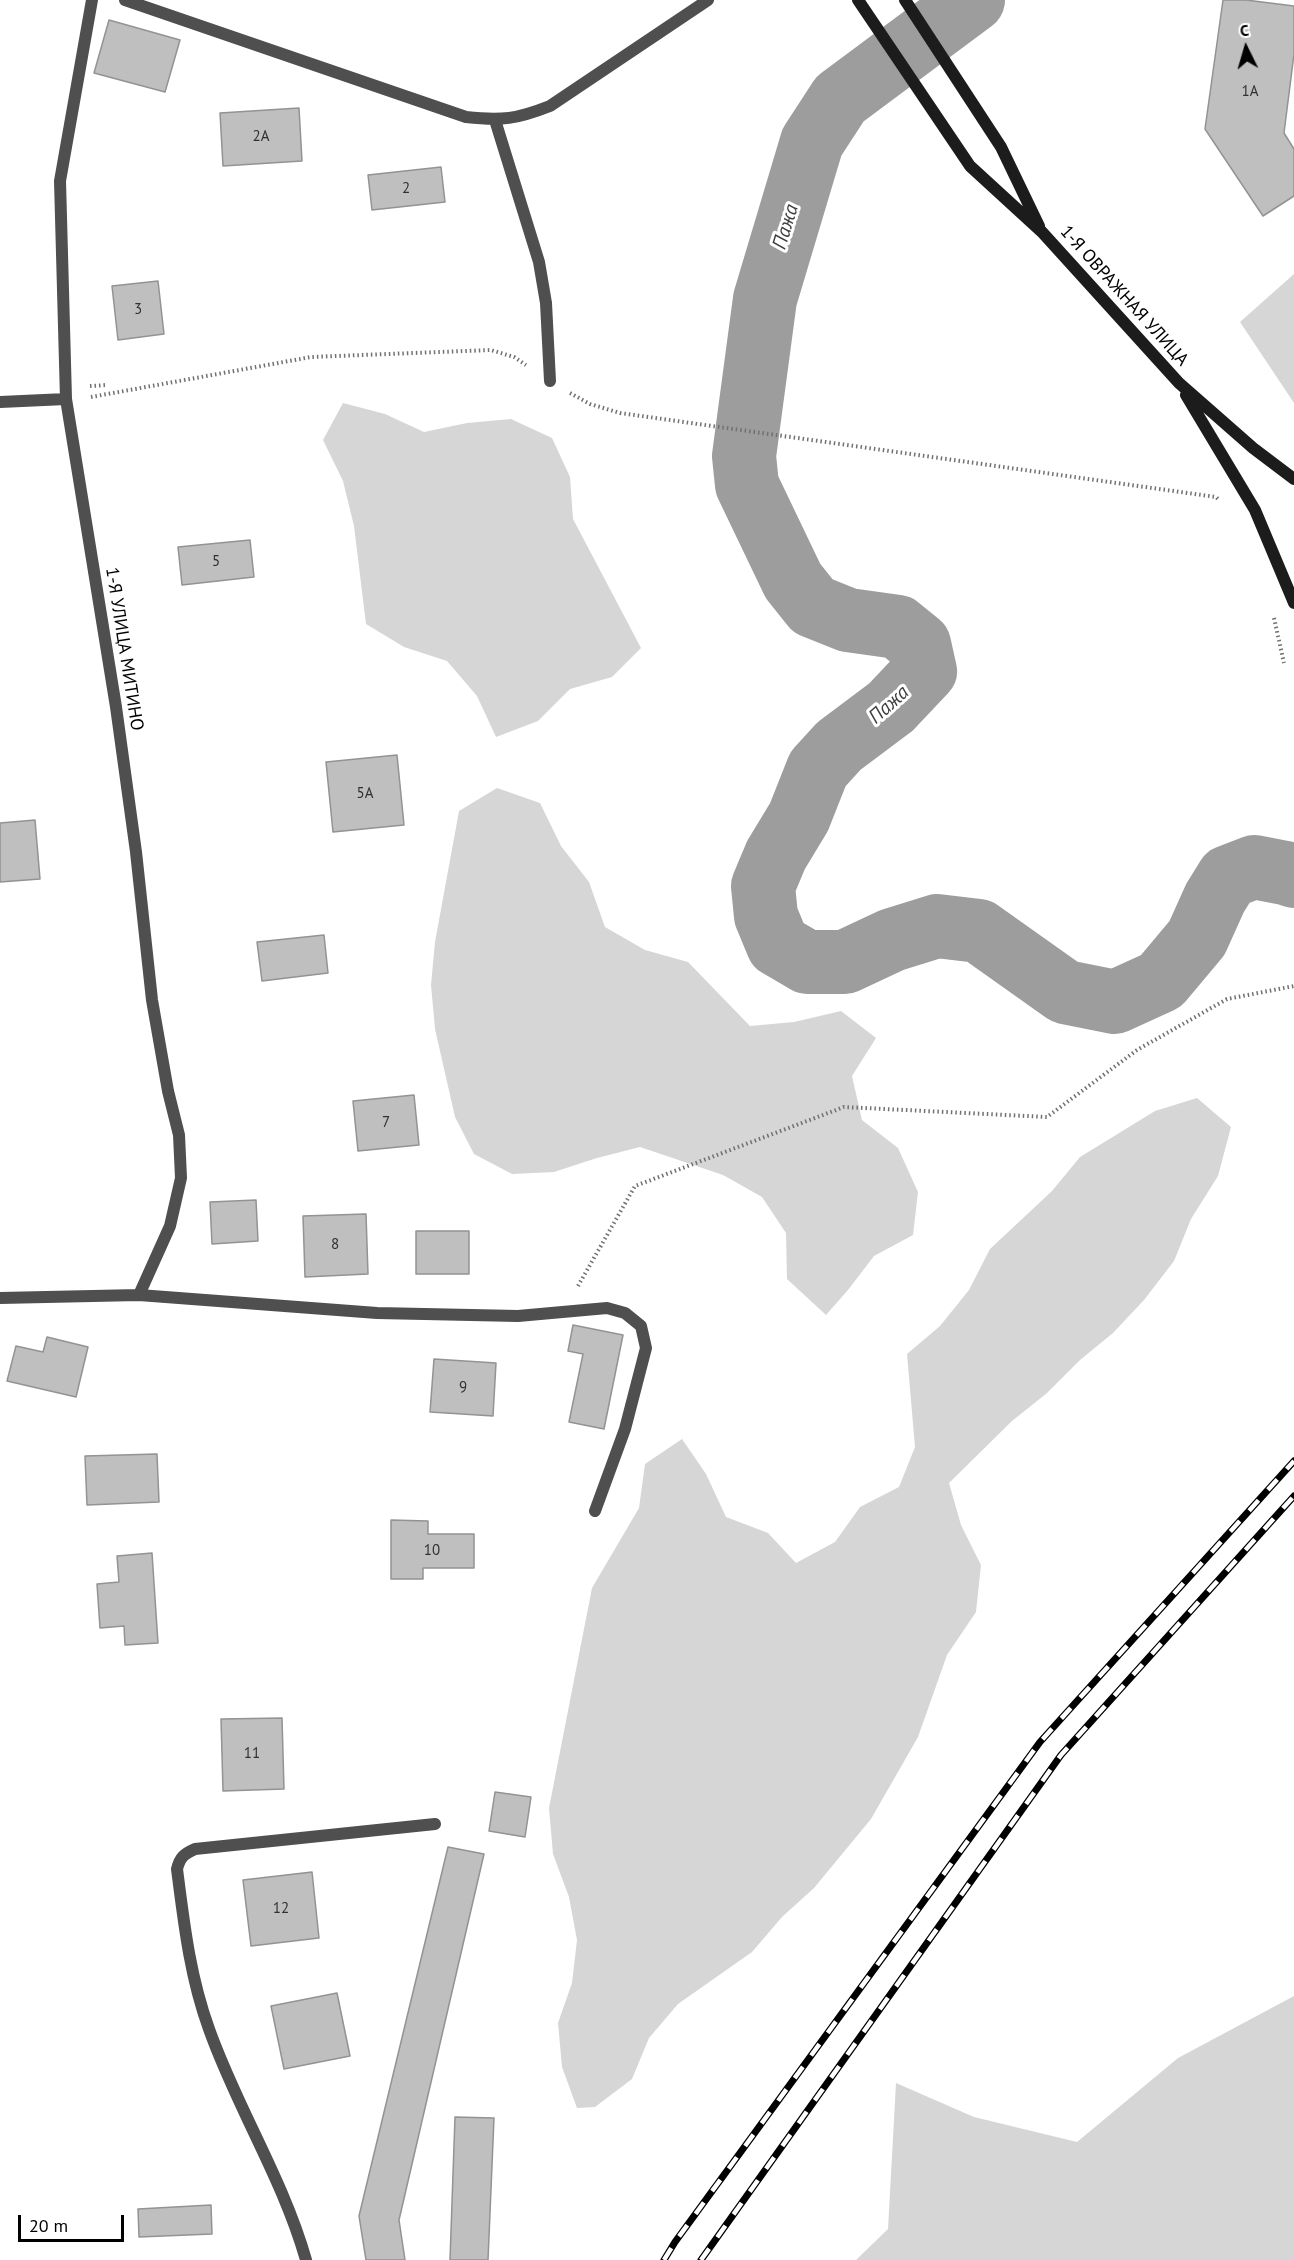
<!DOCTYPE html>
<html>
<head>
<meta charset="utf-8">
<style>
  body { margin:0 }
  #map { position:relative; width:1294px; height:2260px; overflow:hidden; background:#fff; font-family:"PT Sans",sans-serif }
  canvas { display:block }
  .north { position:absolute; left:1216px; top:18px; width:60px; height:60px; -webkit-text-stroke:4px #fff; paint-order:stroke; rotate:355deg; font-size:16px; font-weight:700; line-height:24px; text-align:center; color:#000 }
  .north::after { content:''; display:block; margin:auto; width:21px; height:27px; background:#000; clip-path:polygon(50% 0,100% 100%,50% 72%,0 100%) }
  .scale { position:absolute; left:18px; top:2215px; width:106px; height:27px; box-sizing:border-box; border:3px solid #000; border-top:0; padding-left:8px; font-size:18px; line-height:21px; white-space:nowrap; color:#000; -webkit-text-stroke:4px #fff; paint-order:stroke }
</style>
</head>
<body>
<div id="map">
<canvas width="1294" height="2260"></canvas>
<div class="north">С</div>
<div class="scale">20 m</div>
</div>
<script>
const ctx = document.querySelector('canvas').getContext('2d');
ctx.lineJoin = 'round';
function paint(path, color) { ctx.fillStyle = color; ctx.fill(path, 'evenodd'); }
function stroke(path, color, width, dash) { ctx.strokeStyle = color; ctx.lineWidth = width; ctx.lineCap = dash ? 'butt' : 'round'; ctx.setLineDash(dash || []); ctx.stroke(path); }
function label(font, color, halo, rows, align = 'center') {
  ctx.font = font + ' "PT Sans",sans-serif'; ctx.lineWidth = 6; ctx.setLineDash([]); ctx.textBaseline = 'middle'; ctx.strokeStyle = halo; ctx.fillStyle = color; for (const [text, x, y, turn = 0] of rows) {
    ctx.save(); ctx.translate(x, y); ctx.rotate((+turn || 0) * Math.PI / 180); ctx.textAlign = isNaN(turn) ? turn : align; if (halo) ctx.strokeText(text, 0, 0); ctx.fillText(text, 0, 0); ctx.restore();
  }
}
paint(new Path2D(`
  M1294,274V403L1240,322Z
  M343,403L385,414L424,432L467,423L511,419L552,438L570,477L573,519L641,648L612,677L570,689L538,721L496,737L477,696L447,661L404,647L366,624L354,526L343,481L323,440Z
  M497,788L540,803L561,846L589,882L605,927L645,950L688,962L750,1026L794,1022L841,1011L876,1038L852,1076L862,1120L898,1148L918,1192L913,1235L874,1256L848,1290L826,1315L787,1279L786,1233L762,1197L723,1175L640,1147L597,1158L554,1172L512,1174L474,1154L455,1117L435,1029L431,985L435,942L459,811Z
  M1197,1098L1231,1127L1218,1176L1191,1219L1174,1261L1144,1300L1113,1333L1080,1360L1047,1393L1012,1421L949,1483L961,1525L981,1565L976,1612L947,1655L918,1737L871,1819L814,1888L782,1917L752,1952L678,2004L649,2038L632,2079L595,2107L577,2108L562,2067L558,2023L572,1983L577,1940L569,1897L553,1854L549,1808L592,1588L639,1508L645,1464L682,1439L706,1474L726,1517L768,1533L796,1563L835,1542L860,1507L899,1487L915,1447L907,1354L940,1326L969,1290L990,1249L1052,1191L1080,1157L1155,1111Z
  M1294,1996V2260H856L888,2229L896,2083L974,2117L1077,2142L1178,2058Z`), '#d6d6d6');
stroke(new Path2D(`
  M973,0L840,99L812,142L765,299L744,456L747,485L793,581L813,606L848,620L898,627L919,644L925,671L891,707L839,746L818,769L799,817L776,855L763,886L766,916L778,945L807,962H845L892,940L937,926L979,931L1065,992L1115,1002L1161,981L1197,938L1215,898L1228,877L1254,867L1285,873L1294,876`), '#9d9d9d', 64);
const building = new Path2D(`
  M1223,0H1246L1294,6V54L1284,133L1294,149V196L1263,216L1205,129Z
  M109,20L180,40L165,92L94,73Z
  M299,108L302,161L223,166L220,113Z
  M441,167L445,202L372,210L368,175Z
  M158,281L164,334L118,340L112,286Z
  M250,540L254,577L182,585L178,547Z
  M397,755L404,825L333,832L326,762Z
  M35,820L40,879L0,882V823Z
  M324,935L328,973L262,981L257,942Z
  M414,1095L419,1145L358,1151L353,1101Z
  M256,1200L258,1241L212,1244L210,1202Z
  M366,1214L368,1274L305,1277L303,1216Z
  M416,1231H469V1274H416Z
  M573,1325L623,1335L604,1429L569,1422L583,1354L568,1351Z
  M47,1337L88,1347L76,1397L7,1381L16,1346L43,1352Z
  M434,1359L496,1363L493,1416L430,1412Z
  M157,1454L159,1502L87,1505L85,1456Z
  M391,1520L428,1521V1534H474V1568H423V1579H391Z
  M152,1553L158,1643L125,1645L124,1626L100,1628L97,1584L119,1582L117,1556Z
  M282,1718L284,1789L223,1791L221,1719Z
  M495,1792L531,1797L525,1837L489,1831Z
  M448,1847L484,1854L399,2220L405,2260H366L359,2216Z
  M312,1872L319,1938L251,1946L243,1880Z
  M337,1993L350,2056L284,2069L271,2006Z
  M455,2117L494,2118L488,2260H450Z
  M211,2205L212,2234L139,2237L138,2209Z`);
paint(building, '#bfbfbf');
stroke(building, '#939393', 1.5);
stroke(new Path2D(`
  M90,386L107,385
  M570,393L590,404L620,413L1216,497L1218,499
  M91,397L311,357L491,350L514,357L526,365
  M1274,618L1284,663
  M578,1286L635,1186L844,1107L1047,1117L1137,1050L1227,999L1294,986`), '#717171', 4, [1.5, 3]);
stroke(new Path2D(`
  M92,0L60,181L66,399L116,707L136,852L152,1000L168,1091L179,1135L181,1178L170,1226L139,1295
  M125,0L466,117C502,121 517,119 550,106L708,0
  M495,120L539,262L546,303L550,381
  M0,402L66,399
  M0,1298L139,1295L377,1313L518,1316L607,1308L625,1313L641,1326L646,1348L625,1429L595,1511
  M306,2260C283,2179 237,2108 209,2029C190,1977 184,1924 177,1869C180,1857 184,1854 195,1849L435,1824`), '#4f4f4f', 12);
stroke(new Path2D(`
  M858,0L970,166L1042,232L1179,383L1253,448L1294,479
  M905,0L1001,147L1039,226
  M1186,395L1255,510L1294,603`), '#1c1c1c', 12);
const rail = new Path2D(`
  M664,2260L675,2242L1040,1742L1294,1461
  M701,2260L1061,1755L1294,1496`);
stroke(rail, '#000', 7);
stroke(rail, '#fff', 4.5, [14]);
label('15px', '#303030', null, [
  ["1А",1250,92],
  ["2А",261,137],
  ["2",406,189],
  ["3",138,310],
  ["5",216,562],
  ["5А",365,794],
  ["7",386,1123],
  ["8",335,1245],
  ["9",463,1388],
  ["10",432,1551],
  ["11",252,1754],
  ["12",281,1909]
]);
label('18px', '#000', '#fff', [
  ["1-Я ОВРАЖНАЯ УЛИЦА",1124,296,48],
  ["1-Я УЛИЦА МИТИНО",124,649,81]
]);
label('italic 20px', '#3e3e3e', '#fff', [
  ["Пажа",786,227,-73],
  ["Пажа",889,705,-42]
]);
</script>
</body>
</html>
